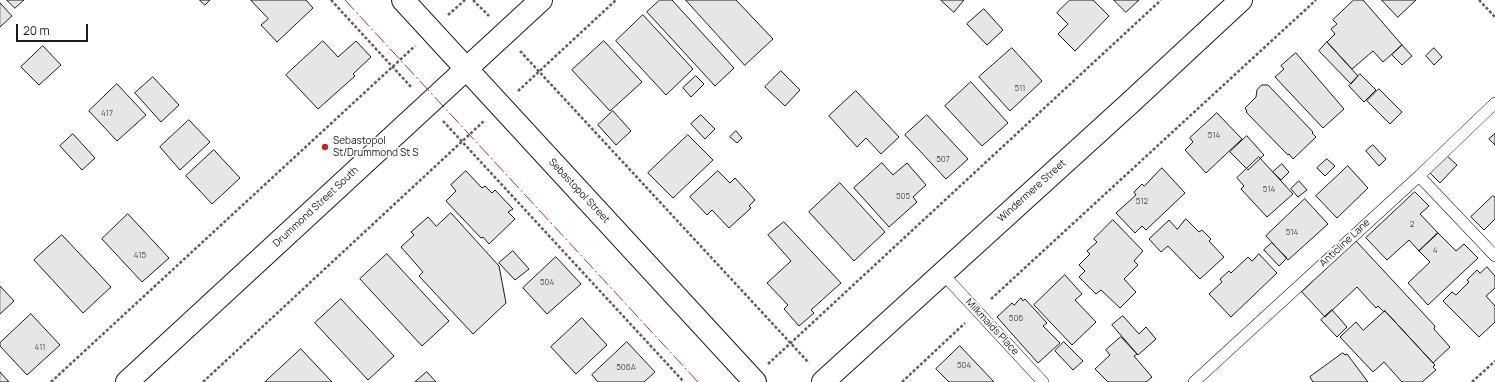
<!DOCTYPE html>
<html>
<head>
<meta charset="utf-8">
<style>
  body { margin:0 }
  #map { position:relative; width:1495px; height:382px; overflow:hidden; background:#fff; font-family:Manrope,sans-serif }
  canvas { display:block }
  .scale { position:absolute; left:16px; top:24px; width:72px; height:18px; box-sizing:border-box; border:2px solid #1a1a1a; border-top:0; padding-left:5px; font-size:12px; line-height:14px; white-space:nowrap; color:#1a1a1a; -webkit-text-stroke:3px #fff; paint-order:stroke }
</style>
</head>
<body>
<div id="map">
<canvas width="1495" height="382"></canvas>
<div class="scale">20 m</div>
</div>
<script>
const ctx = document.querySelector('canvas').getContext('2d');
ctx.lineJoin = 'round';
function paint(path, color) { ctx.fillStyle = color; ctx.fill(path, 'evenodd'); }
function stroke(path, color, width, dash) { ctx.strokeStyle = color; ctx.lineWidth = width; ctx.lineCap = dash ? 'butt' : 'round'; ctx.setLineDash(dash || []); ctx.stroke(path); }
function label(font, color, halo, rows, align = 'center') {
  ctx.font = font + ' Manrope,sans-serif'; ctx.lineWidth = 3; ctx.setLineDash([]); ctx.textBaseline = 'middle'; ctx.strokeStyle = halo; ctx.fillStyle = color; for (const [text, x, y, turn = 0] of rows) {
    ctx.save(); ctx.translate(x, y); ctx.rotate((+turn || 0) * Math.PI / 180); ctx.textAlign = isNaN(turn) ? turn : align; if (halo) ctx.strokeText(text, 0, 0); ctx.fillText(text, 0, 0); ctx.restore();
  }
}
const building = new Path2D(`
  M7,0H24L15,8Z
  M200,0H210L205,5Z
  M251,0H306L313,8L277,42L261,25L268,19Z
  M660,0H672L734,68L715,86L647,12Z
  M686,0H736L773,39L745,65Z
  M941,0H964L954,12Z
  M1070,0H1093L1109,16L1075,51L1058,34L1068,24L1057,13Z
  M1114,0H1139L1126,12Z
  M1354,0H1363L1402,45L1383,62L1373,51L1352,69L1327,42L1335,34L1331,29L1337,24L1333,20Z
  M1382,0H1416L1398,17Z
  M0,3L12,16L0,27Z
  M984,9L1003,30L987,45L967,24Z
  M643,15L693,69L666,95L616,41Z
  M323,41L338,57L356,41L371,57L353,74L355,76L318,109L286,75Z
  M604,41L642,82L610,111L572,70Z
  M1327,42L1358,76L1351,84L1319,51Z
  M1402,45L1412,56L1402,65L1392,55Z
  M43,46L61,65L39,85L21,67Z
  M1012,48L1042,81L1010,111L979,77Z
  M1434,48L1442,57L1434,65L1426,56Z
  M1296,53L1344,109L1323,128L1275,77L1284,69L1281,66Z
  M781,71L800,90L785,106L765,87Z
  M1360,74L1376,90L1364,102L1349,86Z
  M696,76L704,84L691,97L683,88Z
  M153,77L179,105L161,122L135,93Z
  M971,82L1008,123L982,146L945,106Z
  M117,84L146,115L117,141L89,111Z
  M1262,85H1268L1313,132L1312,133L1316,137L1293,159L1289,154L1288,155L1246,112L1247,111L1245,108L1256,97L1257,90Z
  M1379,89L1402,112L1390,124L1367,101Z
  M856,91L899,137L881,154L866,138L857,147L829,116Z
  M613,111L631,131L616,145L598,125Z
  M1217,113L1242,139L1206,173L1185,150L1193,142L1190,138Z
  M701,115L715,129L705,139L691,124Z
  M927,115L968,159L946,179L905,135Z
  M189,120L210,142L180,170L160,147Z
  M736,131L742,138L737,143L730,137Z
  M73,134L95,158L82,170L60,146Z
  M1495,134V145L1489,139Z
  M688,135L713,160L673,198L648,173Z
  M1247,136L1264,155L1248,170L1230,152Z
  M1373,145L1386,159L1379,166L1366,151Z
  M214,150L240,178L212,204L186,176Z
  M1446,155L1457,165L1440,183L1430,173Z
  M1259,157L1293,194L1267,217L1241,189L1244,186L1237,178Z
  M1327,159L1335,166L1325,176L1317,168Z
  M882,163L893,175L907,163L926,185L913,197L917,202L889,227L854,188Z
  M1282,164L1289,172L1281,180L1273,172Z
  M1348,166L1368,188L1337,218L1316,196Z
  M1162,168L1185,193L1146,230L1142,226L1135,233L1116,213L1136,195L1134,192L1142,184L1144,186Z
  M466,171L482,188L485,186L492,193L495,190L513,209L508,212L515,219L489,244L483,237L481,238L446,201L456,191L451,185Z
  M718,171L730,183L735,178L755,200L749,206L751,208L729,228L712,210L707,215L690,197Z
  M1299,181L1307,190L1298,197L1291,189Z
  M840,183L885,232L854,261L809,212Z
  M1415,192L1429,206L1420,214L1438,233L1419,251L1409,240L1387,260L1366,238Z
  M1493,196L1495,197V219L1484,230L1471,217Z
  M1305,199L1328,224L1288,260L1266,236Z
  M451,213L499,266L506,303L473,334L419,276L423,272L401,247L414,235L411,232L428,217L436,226Z
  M128,214L169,258L142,282L102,239Z
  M1186,219L1199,232L1202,230L1211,239L1209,241L1224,257L1200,279L1168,246L1161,252L1149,239L1169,220L1177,229Z
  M1113,220L1143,251L1134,261L1138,265L1124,279L1136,292L1120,308L1101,290L1096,294L1079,277L1085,271L1079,265L1090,254L1087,251L1097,242L1094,239Z
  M784,222L841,283L811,310L814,313L799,326L784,309L788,305L767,283L791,261L768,235Z
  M1438,233L1456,251L1464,244L1478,258L1428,305L1408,283L1430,262L1419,251Z
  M62,235L111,287L83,313L34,260Z
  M1356,241L1435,326L1434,329L1450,347L1433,363L1385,311L1384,312L1378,306L1376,308L1357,287L1325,317L1302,292Z
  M1272,243L1287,258L1279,266L1264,250Z
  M513,251L529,269L515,280L499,263Z
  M387,254L449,321L422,346L360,279Z
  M1259,254L1277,273L1231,317L1209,294L1222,282L1220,279L1229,271L1231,273L1248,257L1252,261Z
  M556,257L581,284L547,314L523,288Z
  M1487,267L1495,276V288L1486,296L1495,306V322L1479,337L1443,301L1452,292L1456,295L1469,282L1467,280L1477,270L1480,273Z
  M1065,275L1082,294L1075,300L1096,322L1072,345L1034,305Z
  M0,286L14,301L0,314Z
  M1021,298L1023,301L1025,299L1047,323L1043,326L1060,343L1038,363L997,317L1012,303L1014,305Z
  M341,299L394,356L368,380L315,323Z
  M1332,310L1347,327L1337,337L1321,320Z
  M1385,311L1435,365L1433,367L1436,370L1422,382H1402L1384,362L1373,372L1340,337L1356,322L1363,330Z
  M31,314L60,345L27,375L0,346V343Z
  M1123,316L1139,334L1146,327L1156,339L1138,355L1112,325Z
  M582,318L607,345L576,374L551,347Z
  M1121,337L1137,354L1134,356L1152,377L1146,382H1108L1095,369L1110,355L1106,350Z
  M627,342L655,372L644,382H598L592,375Z
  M1064,342L1083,361L1073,370L1055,351Z
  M960,346L994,382H949L936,369Z
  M301,349L332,382H265Z
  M1343,353L1345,355L1347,354L1368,382H1313L1310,377Z
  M0,372L9,382H0Z
  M427,372L436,382H415Z`);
paint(building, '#e6e6e6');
stroke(building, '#1a1a1a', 1);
const lane = new Path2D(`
  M1419,176L1495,256
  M942,273L1043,382
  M1194,382L1419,176L1495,103`);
const street = new Path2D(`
  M403,0L755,382
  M823,382L1130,103L1241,0`);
const secondary = new Path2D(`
  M127,382L541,0`);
stroke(lane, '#1a1a1a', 12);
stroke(street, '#1a1a1a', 24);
stroke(secondary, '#1a1a1a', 24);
stroke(new Path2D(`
  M331,0L412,88
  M473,0L489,16
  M1479,0L1495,17
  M448,15L465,0
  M520,51L809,363
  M518,91L616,0
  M443,121L684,382
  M991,299L1316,0
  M768,364L1161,0
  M51,382L415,46
  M203,382L484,121
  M902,382L965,323
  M1472,382L1495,361`), '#5f5f5f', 2.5, [3, 2]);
stroke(lane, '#fff', 11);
stroke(street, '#fff', 22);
stroke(secondary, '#fff', 22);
stroke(new Path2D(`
  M345,0L698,382`), '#c62828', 1, [14, 3, 2, 3]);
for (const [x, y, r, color] of [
  [325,147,4,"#c62828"]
]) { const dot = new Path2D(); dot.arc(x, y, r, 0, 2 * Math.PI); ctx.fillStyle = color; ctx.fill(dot); stroke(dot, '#fff', 1.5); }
label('8px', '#4d4d4d', null, [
  ["511",1020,89],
  ["417",107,114],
  ["514",1214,136],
  ["507",943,160],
  ["514",1269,190],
  ["505",903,197],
  ["512",1142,202],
  ["2",1412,225],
  ["514",1292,233],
  ["4",1435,251],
  ["415",140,256],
  ["504",547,283],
  ["506",1016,319],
  ["411",40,348],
  ["504",964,366],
  ["506A",626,368]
]);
label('10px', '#1a1a1a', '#fff', [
  ["Sebastopol",333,141],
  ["St/Drummond St S",333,153]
], 'left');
label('10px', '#1a1a1a', '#fff', [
  ["Sebastopol Street",579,191,47],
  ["Windermere Street",1032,191,-42],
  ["Drummond Street South",316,207,-43],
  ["Anticline Lane",1345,243,-43],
  ["Milkmaids Place",992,327,47]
]);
</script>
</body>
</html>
